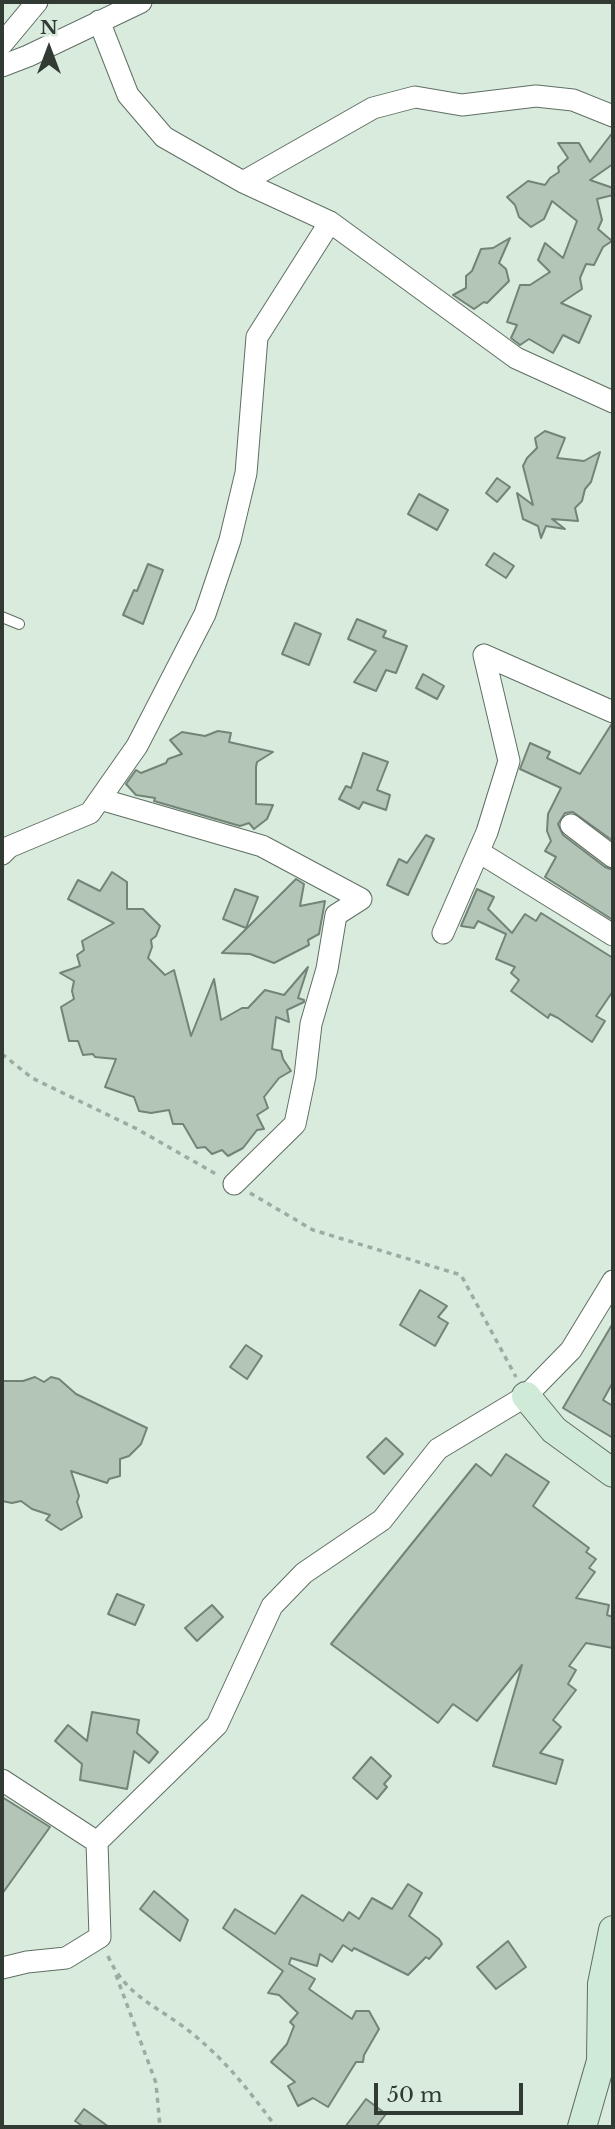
<!DOCTYPE html>
<html>
<head>
<meta charset="utf-8">
<style>
  body { margin:0 }
  #map { position:relative; width:615px; height:2129px; overflow:hidden; background:#d9ebdd; font-family:"Libre Baskerville",serif }
  canvas { display:block }
  .frame { position:absolute; inset:0; border:4px solid #323a34; pointer-events:none }
  .north { position:absolute; left:14px; top:14px; width:70px; height:70px; -webkit-text-stroke:5px #d9ebdd; paint-order:stroke; rotate:0deg; font-size:19px; font-weight:700; line-height:28px; text-align:center; color:#323a34 }
  .north::after { content:''; display:block; margin:auto; width:24px; height:32px; background:#323a34; clip-path:polygon(50% 0,100% 100%,50% 72%,0 100%) }
  .scale { position:absolute; left:374px; top:2083px; width:149px; height:32px; box-sizing:border-box; border:4px solid #323a34; border-top:0; padding-left:9px; font-size:21px; line-height:24px; white-space:nowrap; color:#323a34; -webkit-text-stroke:5px #d9ebdd; paint-order:stroke }
</style>
</head>
<body>
<div id="map">
<canvas width="615" height="2129"></canvas>
<div class="frame"></div>
<div class="north">N</div>
<div class="scale">50 m</div>
</div>
<script>
const ctx = document.querySelector('canvas').getContext('2d');
ctx.lineJoin = 'round';
function paint(path, color) { ctx.fillStyle = color; ctx.fill(path, 'evenodd'); }
function stroke(path, color, width, dash) { ctx.strokeStyle = color; ctx.lineWidth = width; ctx.lineCap = dash ? 'butt' : 'round'; ctx.setLineDash(dash || []); ctx.stroke(path); }
const building = new Path2D(`
  M613,132V164L590,180L613,188V195L597,199L602,220L598,229L612,241L603,247L594,265L586,264L580,278L582,289L561,303L591,316L579,343L563,335L553,353L529,339L520,345L511,338L517,325L507,322L520,285H530L550,272L538,260L545,243L563,258L577,221L552,201L544,219L531,227L519,217L515,205L507,197L528,181L545,185L550,178L559,172L558,167L568,158L558,143H579L590,162Z
  M510,238L499,263L506,269L509,281L487,303L484,302L474,309L453,295L466,288V276L472,271L481,249L493,248Z
  M545,431L565,438L557,458L584,461L600,452L591,482L585,489L582,501L575,508L578,521L552,519L565,529L546,526L541,538L538,526L523,519L517,493L533,505L523,466L527,458L537,448L535,438Z
  M497,478L510,487L497,502L486,493Z
  M419,494L448,510L437,530L408,514Z
  M494,553L514,566L506,578L486,565Z
  M148,564L163,570L143,624L123,615L134,590L137,591Z
  M357,619L386,631L383,637L407,646L396,673L386,670L376,691L354,682L376,651L348,639Z
  M295,623L321,634L309,665L282,654Z
  M423,674L444,686L437,699L416,688Z
  M611,725H613V841L573,812L565,813L558,824L563,835L605,867L613,870V920L545,877L556,857L545,851L551,841L547,831L548,814L561,788L520,769L530,743L550,752L547,758L580,774Z
  M218,731L231,733L229,742L273,752L257,762L256,767V804L273,805L267,819L254,829L249,823L240,826L154,801L155,798L136,795L126,784L136,770L141,773L166,763L168,759L182,754L170,740L182,732L205,736Z
  M363,753L388,762L377,790L390,795L386,810L363,802L359,809L339,799L346,786L351,788Z
  M426,835L434,839L408,895L387,885L399,859L407,863Z
  M112,872L127,882V909H143L160,926L156,936L151,940L152,947L148,958L165,975L174,970L191,1036L214,979L221,1020L242,1008H248L265,990L284,995L308,967L298,998L304,1000V1002L287,1010L289,1022L276,1017L272,1049L281,1051L283,1059L291,1071L279,1078L264,1097L268,1108L257,1115L264,1129L257,1130L243,1148L228,1156L222,1150L212,1154L205,1147L197,1148L183,1124H173L169,1110L151,1113L139,1111L134,1097L105,1087L116,1059L95,1057L93,1054L83,1055L78,1041H69L61,1007L74,999L72,991L74,981L60,973L80,966L77,955L84,950L82,941L114,923L68,899L78,880L100,891Z
  M296,879L304,884L300,906L325,901L319,934L308,940L309,945L274,963L250,954L222,953Z
  M235,889L258,897L246,928L223,919Z
  M477,889L494,897L488,909L512,933L525,914L536,921L541,913L613,958V991L596,1016L605,1021L592,1042L558,1018L550,1014L548,1018L511,991L519,980L511,973L515,967L496,959L506,934L478,921L474,928L461,926Z
  M420,1290L447,1306L438,1317L448,1323L435,1346L400,1325Z
  M613,1323V1382L603,1400L613,1406V1438L563,1408Z
  M246,1345L262,1356L247,1379L230,1367Z
  M35,1377L44,1382L51,1377L59,1379L76,1394L147,1428L141,1444L129,1456L120,1459V1476L109,1479L107,1483L71,1471L79,1496L77,1502L82,1517L61,1530L46,1520L50,1515L32,1509L21,1501L12,1503L2,1501V1381H23Z
  M386,1438L403,1454L384,1474L367,1457Z
  M506,1454L549,1482L533,1506L589,1548L586,1552L596,1559L589,1568L595,1572L576,1598L609,1605L607,1615L613,1617V1648L586,1643L569,1666L576,1670L568,1684L576,1690L553,1720L561,1727L540,1753L563,1760L556,1784L493,1766L522,1665L477,1721L453,1704L438,1723L331,1644L476,1464L491,1476Z
  M117,1594L144,1605L135,1625L108,1614Z
  M212,1605L223,1617L197,1641L185,1628Z
  M92,1712L139,1720L137,1733L158,1752L149,1763L134,1751L127,1789L80,1780L82,1764L55,1741L68,1725L87,1741Z
  M371,1757L391,1776L384,1784L387,1787L377,1799L353,1778Z
  M2,1797L50,1827L2,1894Z
  M408,1884L422,1893L409,1916L439,1939L442,1944L429,1959L426,1957L408,1975L354,1948L352,1951L343,1945L332,1962L320,1954L317,1966L291,1958L289,1964L315,1979L309,1989L352,2019L356,2011H369L379,2029L364,2055L363,2062H356L328,2107L313,2098L298,2106L288,2086L295,2082L271,2062L287,2044L294,2026L290,2022L298,2013L279,1995L268,1993L283,1971L223,1928L235,1909L275,1934L302,1895L343,1921L349,1912L359,1919L372,1898L392,1909Z
  M154,1891L188,1920L180,1941L140,1909Z
  M508,1941L526,1967L496,1989L477,1967Z
  M366,2099L386,2114L376,2127H345Z
  M84,2109L109,2127H84L75,2121Z`);
paint(building, '#b3c5b7');
stroke(building, '#738477', 2);
const lane = new Path2D(`
  M2,617L19,624`);
const street = new Path2D(`
  M99,21L128,95L164,137L243,182L330,222L516,358L613,402
  M2,44L37,2
  M2,66L28,56L141,2
  M243,182L373,108L415,97L462,105L536,96L573,100L613,116
  M484,655L613,712
  M100,799L262,846L361,899L336,915L327,969L311,1024L305,1076L295,1124L234,1184
  M571,825L613,857
  M479,852L613,935
  M2,854L9,847L90,813L137,746L205,614L230,540L246,473L257,337L330,222
  M443,933L487,832L509,761L484,655
  M2,1780L97,1842
  M2,1968L27,1962L66,1958L100,1937L97,1842L217,1725L272,1606L304,1573L382,1520L438,1449L526,1396L571,1350L613,1281`);
const secondary = new Path2D(`
  M526,1396L554,1430L613,1473
  M582,2127L601,2061L602,1984L613,1930`);
stroke(lane, '#5f6f63', 12);
stroke(street, '#5f6f63', 23);
stroke(secondary, '#5f6f63', 30);
stroke(new Path2D(`
  M2,1054L32,1078L137,1129L216,1174
  M250,1193L313,1230L461,1275L516,1377
  M108,1956C126,1998 162,2008 194,2035C229,2064 250,2092 276,2127
  M116,1975L156,2083L160,2127`), '#9daba0', 3.5, [5, 5]);
stroke(lane, '#fff', 10);
stroke(street, '#fff', 21);
stroke(secondary, '#d0ead8', 28);
</script>
</body>
</html>
